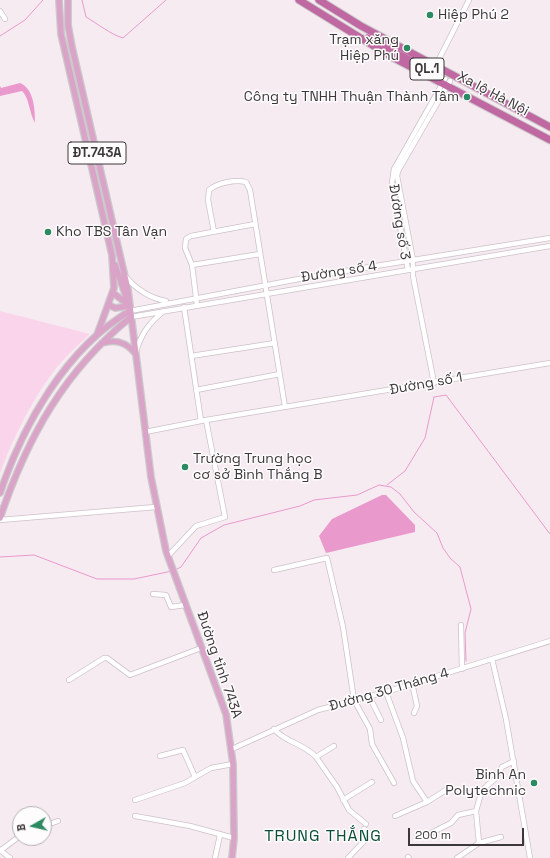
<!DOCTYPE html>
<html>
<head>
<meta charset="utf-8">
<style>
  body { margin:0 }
  #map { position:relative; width:550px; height:858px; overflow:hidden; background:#f7ebf2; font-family:"Space Grotesk",sans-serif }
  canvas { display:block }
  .north { position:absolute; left:12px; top:806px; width:40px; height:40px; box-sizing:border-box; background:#fefcfd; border:1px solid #b0aeaf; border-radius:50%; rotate:262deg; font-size:11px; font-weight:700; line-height:16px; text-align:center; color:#3c383a }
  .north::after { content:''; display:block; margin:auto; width:14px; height:18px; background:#2c8a62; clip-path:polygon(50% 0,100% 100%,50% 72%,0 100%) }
  .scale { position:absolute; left:408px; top:828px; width:116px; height:18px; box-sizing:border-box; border:2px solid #3c383a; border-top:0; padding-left:5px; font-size:12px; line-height:14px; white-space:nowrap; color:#3c383a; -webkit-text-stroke:3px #fefcfd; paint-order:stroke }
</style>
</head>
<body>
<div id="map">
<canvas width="550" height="858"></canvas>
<div class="north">B</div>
<div class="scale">200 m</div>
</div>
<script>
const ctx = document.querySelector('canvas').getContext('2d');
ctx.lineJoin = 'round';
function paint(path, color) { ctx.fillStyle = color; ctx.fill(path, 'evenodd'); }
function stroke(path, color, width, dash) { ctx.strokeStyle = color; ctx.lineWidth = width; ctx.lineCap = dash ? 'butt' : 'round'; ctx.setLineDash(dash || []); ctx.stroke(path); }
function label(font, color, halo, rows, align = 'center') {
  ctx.font = font + ' "Space Grotesk",sans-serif'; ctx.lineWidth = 3; ctx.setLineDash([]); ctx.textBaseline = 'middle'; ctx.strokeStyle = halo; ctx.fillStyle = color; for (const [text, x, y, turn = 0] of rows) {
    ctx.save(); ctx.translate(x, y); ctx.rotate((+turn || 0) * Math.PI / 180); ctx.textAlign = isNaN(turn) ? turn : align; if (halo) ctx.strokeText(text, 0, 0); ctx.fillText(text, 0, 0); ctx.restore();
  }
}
paint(new Path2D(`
  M0,311L90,334C79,344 67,355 57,367C33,398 14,435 0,473Z`), '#fad4eb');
paint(new Path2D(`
  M20,83C34,89 35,109 35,123C29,112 29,97 22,91L0,96V86L1,88Z
  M382,495H386L415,525V532L326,553L319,536L332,519Z`), '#e999cc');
stroke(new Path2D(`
  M82,0L86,17C98,24 110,34 123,38L166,0
  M0,36L25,20L43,0
  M387,485L405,471L425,438L434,397L446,395L550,534
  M0,557L34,555L97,579H134L172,571
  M175,570L181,567L201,538L224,525L300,506L314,500L357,495L379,485L391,487L400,494L414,512L437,533L443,548L450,558L460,567L471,609L465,633L466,661`), '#e999cc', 1);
const minor = new Path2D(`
  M0,11L5,19
  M437,63L469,0
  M214,232L208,200L209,190C217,183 236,179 246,182L250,190L285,407
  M192,265L260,254
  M408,270L392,183L394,169L445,79
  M125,276C136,289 149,298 166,301
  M197,305L192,265L185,248L186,239L191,236L255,224
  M184,307L201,421
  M130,311L320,275L550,238
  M131,317L550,246
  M136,352C141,334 149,323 164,311
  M191,356L275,343
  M434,383L413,276V260L397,176L398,171L450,81
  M196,390L280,374
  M145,432L206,420L550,363
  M0,520L156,507
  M168,556L196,526L225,517L206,420
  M274,570L327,558L343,627L354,700L370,729L372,744L394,783
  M153,594L166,595L171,607L185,605
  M461,625L462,669
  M492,659L506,719L530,858
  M69,680L104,658H107L130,675L201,648
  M412,683L417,706L414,713
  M386,692L403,738L413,781L427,802L395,816
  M369,696L381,720
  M274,729C286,743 303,743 316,757
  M334,746L316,757L337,787L349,810L366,824
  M232,749L318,710L386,692L550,641
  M160,756L183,750L195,777
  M135,800L185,783L211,768L233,764
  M343,800L372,782
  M427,802L446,790
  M135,816L190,826L234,838
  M44,826L58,821
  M433,832L451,823L458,815L476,811
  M479,843L501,837
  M0,850L10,858
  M1,850L20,836
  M408,857L409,858
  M215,858L220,835
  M348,858L369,836V833L364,829
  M457,858L479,843L476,811L482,790L496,778L502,767L514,761`);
const major = new Path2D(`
  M59,0L61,34L112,255L114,288L97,335
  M68,0V25L72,47L128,290L151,477L166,551L226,714L233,764L234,838L232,858
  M115,265L128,302
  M113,293L129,305
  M109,305L115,308L129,306
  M102,343C116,339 126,342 135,353
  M0,493C23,425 66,348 130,311
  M0,518C27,438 64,371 131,317`);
const highway = new Path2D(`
  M299,0L390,56L550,140
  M319,0L361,26L550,127
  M368,38L438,75`);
stroke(minor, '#cdc1c8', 6);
stroke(major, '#cccbcc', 8);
stroke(highway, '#cccbcc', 9);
stroke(minor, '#fff', 4.5);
stroke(major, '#d9a4c7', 5.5);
stroke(highway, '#bf68a2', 7);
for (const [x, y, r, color] of [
  [430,15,4,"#2c8a62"],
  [407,48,4,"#2c8a62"],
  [467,97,4,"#2c8a62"],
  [48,232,4,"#2c8a62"],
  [185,467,4,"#2c8a62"],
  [534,783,4,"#2c8a62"]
]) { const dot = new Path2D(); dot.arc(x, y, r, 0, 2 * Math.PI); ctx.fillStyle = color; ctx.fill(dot); stroke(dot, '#fefcfd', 1.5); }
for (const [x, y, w] of [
  [427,69,34],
  [97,153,58]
]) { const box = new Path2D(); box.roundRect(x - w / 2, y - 11, w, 22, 3); ctx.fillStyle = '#fefcfd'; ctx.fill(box); stroke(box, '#3c383a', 1); }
label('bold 13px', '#3c383a', null, [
  ["QL.1",427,69],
  ["ĐT.743A",97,153]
]);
label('14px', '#3c383a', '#fefcfd', [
  ["Hiệp Phú 2",438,15],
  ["Trạm xăng",399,40,"right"],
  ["Hiệp Phú",399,56,"right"],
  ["Công ty TNHH Thuận Thành Tâm",459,97,"right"],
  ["Kho TBS Tân Vạn",56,232],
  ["Trường Trung học",193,459],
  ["cơ sở Bình Thắng B",193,475],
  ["Binh An",526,775,"right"],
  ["Polytechnic",526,791,"right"]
], 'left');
label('14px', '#3c383a', '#fefcfd', [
  ["Xa lộ Hà Nội",493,94,28],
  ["Đường số 3",399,222,81],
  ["Đường số 4",339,272,-9],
  ["Đường số 1",426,384,-10],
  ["Đường tỉnh 743A",219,665,71],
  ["Đường 30 Tháng 4",389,690,-16]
]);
ctx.letterSpacing = '1px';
label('16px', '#074e34', '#fefcfd', [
  ["TRUNG THẮNG",323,837]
]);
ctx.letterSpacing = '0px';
</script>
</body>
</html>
